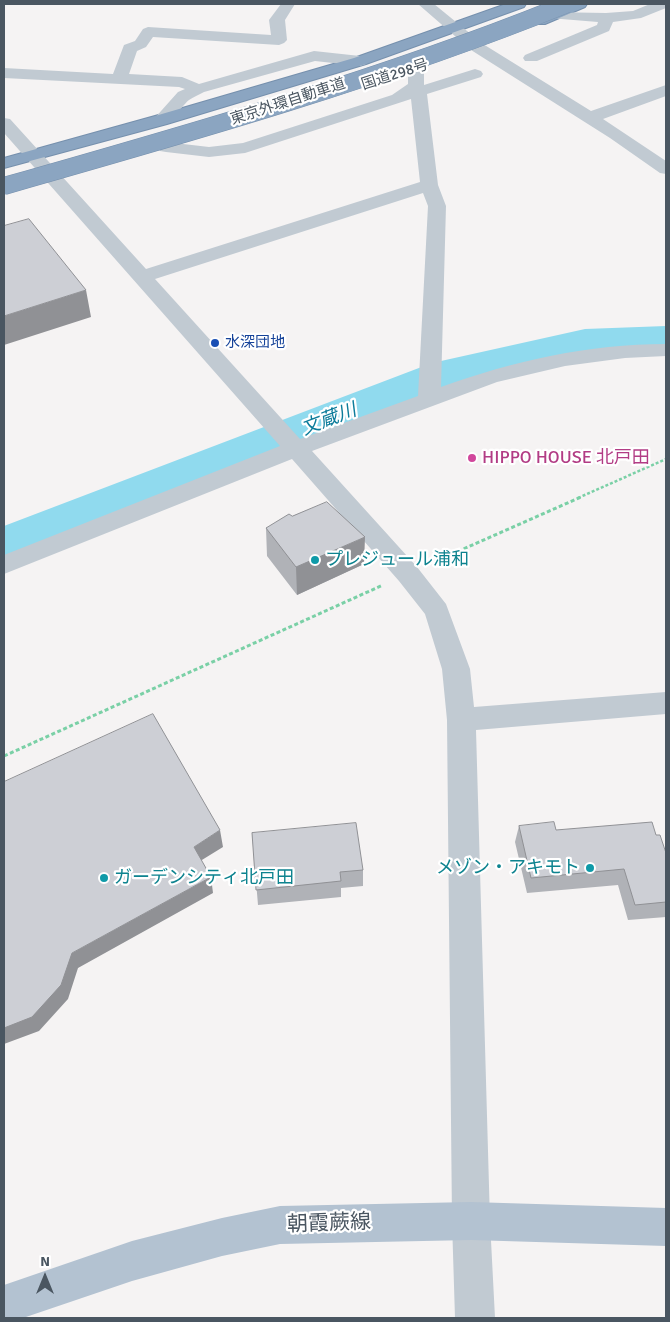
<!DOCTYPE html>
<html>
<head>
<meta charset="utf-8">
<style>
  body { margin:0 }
  #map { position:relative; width:670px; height:1322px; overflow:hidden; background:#f5f3f3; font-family:Signika,sans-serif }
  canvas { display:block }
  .frame { position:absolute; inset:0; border:5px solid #4a5661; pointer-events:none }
  .north { position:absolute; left:20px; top:1252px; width:50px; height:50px; -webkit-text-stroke:4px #fff; paint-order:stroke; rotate:0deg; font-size:14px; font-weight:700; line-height:20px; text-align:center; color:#4a5661 }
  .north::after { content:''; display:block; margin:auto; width:18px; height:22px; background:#4a5661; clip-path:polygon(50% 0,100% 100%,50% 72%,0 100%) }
</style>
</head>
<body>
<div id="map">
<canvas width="670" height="1322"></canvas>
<div class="frame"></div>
<div class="north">N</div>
</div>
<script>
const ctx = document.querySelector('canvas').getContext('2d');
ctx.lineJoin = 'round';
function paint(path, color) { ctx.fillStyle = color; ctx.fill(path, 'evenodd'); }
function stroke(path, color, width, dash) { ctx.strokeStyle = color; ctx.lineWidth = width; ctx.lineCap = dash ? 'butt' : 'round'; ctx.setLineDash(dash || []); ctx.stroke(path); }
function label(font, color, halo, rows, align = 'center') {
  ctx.font = font + ' Signika,"Noto Sans JP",sans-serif'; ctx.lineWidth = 4.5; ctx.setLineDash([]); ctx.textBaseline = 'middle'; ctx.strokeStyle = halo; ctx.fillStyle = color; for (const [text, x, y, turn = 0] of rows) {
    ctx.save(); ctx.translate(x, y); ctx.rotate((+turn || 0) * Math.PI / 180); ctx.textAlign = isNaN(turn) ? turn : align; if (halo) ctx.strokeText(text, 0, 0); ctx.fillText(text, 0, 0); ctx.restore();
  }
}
paint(new Path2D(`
  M666,326V354L585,357L498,378L460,385L23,561L4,566V526L432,363L585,329Z`), '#90daee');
const highway = new Path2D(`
  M506,4H526L524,7L366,64L167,124L4,168V158L155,116L354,58Z
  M568,4H587L585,7L545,24H535L532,21L535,18Z`);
stroke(highway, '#7690ad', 2);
stroke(new Path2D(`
  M578,498L666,459`), '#7ad0a6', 2.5, [3, 2]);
stroke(new Path2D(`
  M434,562L581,497
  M4,756L383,585`), '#7ad0a6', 3, [4, 2.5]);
paint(new Path2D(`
  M281,4H295L285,20L287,40L284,43L279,45L153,37L146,47L137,51L129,74L182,77L199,84L314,51L360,56L366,58L368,61L366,64L360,66L315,61L204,92C199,95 193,97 189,100C178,109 172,128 155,124L153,120L178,92L185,89L179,87L4,78V68L113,74L124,45L135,41L143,29L148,27L271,35L269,20Z
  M418,4H434L483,44L591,111L666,85V96L603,119L666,161V174L660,173L610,138L471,50Z
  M650,4H666V8L641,18L613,22L609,31L537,61H525L523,58L525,55L597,25L598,22L549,18L547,15L549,12L606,13L633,11Z
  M416,65L422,67L424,70V85L475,69L481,71L483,74L481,77L427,94L438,185L446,206L441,387C513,361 589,344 666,344V356L625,358L565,366L497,382L312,451L417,567L446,604L470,669L474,707L666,692V714L476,730L490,1221L495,1318H455L452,1221L447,720L442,669L425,614L399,581L292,459L4,574V555L280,446L4,133V118L10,119L146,269L420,182L411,99L245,153L209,157L166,152L160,151L157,147L160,143L166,142L209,147L243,143L392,95L408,84V70L410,67ZM423,193L428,206L418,396L300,439L155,279Z`), '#c1cad2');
paint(new Path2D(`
  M471,1202L666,1208V1246L471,1240L280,1244L222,1256L132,1281L23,1318H4V1285L132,1241L222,1218L280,1206Z`), '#b3c2d1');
paint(highway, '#8ba5c1');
const highwayBridge = new Path2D(`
  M4,186C194,132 384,78 567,4`);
stroke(highwayBridge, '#7690ad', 18, []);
stroke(highwayBridge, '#8ba5c1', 17);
paint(new Path2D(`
  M292,516L364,564L297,595L267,556L266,528Z
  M519,826L556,830L666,853V917L628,920L618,885L527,893L515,842Z
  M252,833L363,870V886L341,888V897L258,905Z`), '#b0b2b7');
paint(new Path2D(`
  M86,290L91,317L4,345V316Z
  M365,537L364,564L297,595L296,567Z
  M220,830L223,847L197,863L194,847Z
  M211,877L213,893L78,968L68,999L39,1031L4,1044V1028L72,953Z`), '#909195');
const building = new Path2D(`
  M29,219L86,290L4,316V226Z
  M327,502L365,537L296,567L266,528L289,514L292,516Z
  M153,714L220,830L194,847L211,877L72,953L61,985L32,1017L4,1028V782Z
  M554,822L556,830L652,822L656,835H660L666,853V902L635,905L624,869L531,878L519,826Z
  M356,823L363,870L340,872L341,881L256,890L252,833Z`);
paint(building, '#cdcfd5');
stroke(building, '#909195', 1);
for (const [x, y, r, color] of [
  [215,343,5,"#1a4fb4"],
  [472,458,5,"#d1479c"],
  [315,560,5,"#0f9aa8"],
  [590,868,5,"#0f9aa8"],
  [104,878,5,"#0f9aa8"]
]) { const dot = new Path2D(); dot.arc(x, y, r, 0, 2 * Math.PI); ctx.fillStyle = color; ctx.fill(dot); stroke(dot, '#fff', 2); }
label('15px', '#4a5661', '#fff', [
  ["国道298号",395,75,-18],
  ["東京外環自動車道",288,102,-18]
]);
label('15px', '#164399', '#fff', [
  ["水深団地",225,343]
], 'left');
label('18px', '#b23c85', '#fff', [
  ["HIPPO HOUSE 北戸田",482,458]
], 'left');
label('18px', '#0d838f', '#fff', [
  ["プレジュール浦和",325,560],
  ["メゾン・アキモト",580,868,"right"],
  ["ガーデンシティ北戸田",114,878]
], 'left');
label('italic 19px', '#0c7c9b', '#fff', [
  ["文蔵川",329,420,-21]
]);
label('21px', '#4a5661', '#fff', [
  ["朝霞蕨線",329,1224,-2]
]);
</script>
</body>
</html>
